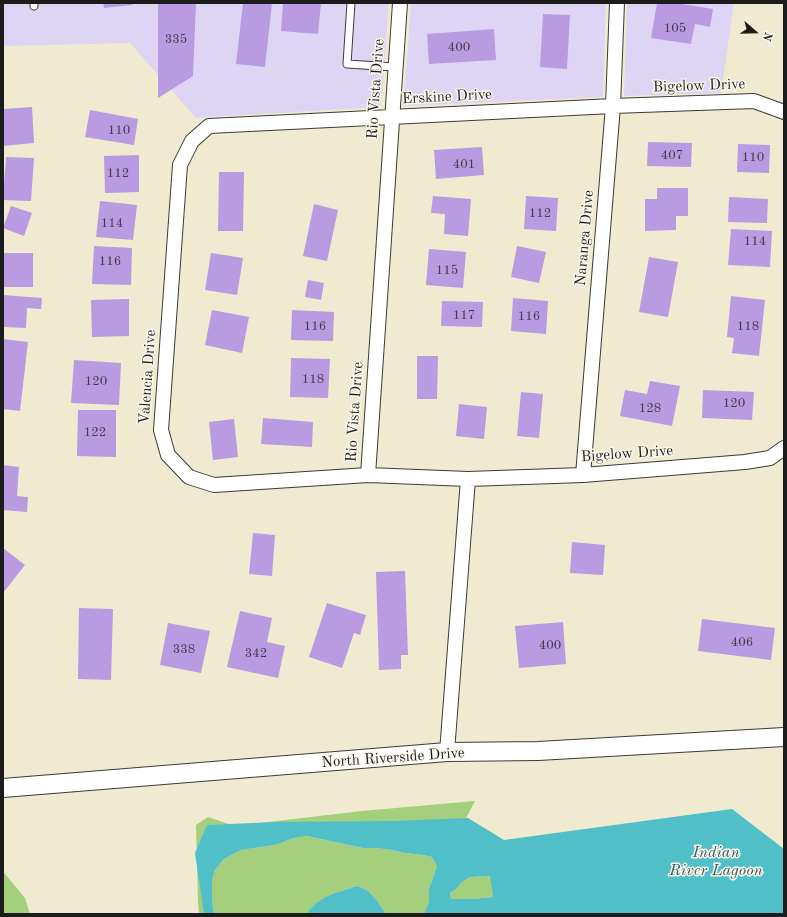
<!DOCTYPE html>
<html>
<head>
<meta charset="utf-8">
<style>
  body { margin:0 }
  #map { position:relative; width:787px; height:917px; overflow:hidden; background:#efead0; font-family:"Old Standard TT",serif }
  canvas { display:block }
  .frame { position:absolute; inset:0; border:4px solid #1c1c1c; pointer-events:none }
  .north { position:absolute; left:735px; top:12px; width:40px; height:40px; -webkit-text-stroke:3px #fbf7ec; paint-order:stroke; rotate:110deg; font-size:11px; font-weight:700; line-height:16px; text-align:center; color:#1c1c1c }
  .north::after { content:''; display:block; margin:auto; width:14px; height:18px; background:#1c1c1c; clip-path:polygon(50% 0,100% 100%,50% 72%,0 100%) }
</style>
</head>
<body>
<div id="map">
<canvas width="787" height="917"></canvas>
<div class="frame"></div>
<div class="north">N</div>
</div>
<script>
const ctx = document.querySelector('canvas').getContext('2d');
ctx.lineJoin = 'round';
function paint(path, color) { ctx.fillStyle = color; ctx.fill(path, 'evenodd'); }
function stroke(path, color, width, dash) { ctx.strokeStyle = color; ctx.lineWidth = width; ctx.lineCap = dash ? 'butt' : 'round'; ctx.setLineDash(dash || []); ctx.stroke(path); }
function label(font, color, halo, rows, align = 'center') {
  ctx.font = font + ' "Old Standard TT",serif'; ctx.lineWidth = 3; ctx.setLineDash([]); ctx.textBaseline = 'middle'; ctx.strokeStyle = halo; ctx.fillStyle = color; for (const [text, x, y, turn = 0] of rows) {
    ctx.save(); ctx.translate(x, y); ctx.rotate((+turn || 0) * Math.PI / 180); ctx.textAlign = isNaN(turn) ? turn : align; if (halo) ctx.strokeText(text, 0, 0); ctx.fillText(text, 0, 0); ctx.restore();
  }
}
paint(new Path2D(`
  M3,3H389L381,107L207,117L203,118H196L130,43L3,46Z
  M411,3H606L603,97L403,106Z
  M627,3H734L721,93L624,96Z`), '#ded5f5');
paint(new Path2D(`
  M475,801L465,820L308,828L217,854L204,914H199L198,902L196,825L208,817L234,826L362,811Z
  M307,836L363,848H376L392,850L405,853L423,855L432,857L437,866L429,889V902L424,914H386L376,899L367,890L357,886C339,892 317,896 307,914H214L212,899V880L215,870L224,859L241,850L275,845L294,838Z
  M3,873L5,874L25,898L30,914H3Z
  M491,876L493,897L472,899H451L450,893L456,889L462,882L470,877Z`), '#a4cf7c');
paint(new Path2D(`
  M732,809L784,849V914H424L429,902V889L437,866L432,857L423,855L405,853L392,850L376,848H363L307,836L294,838L275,845L241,850L224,859L215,870L212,880V899L214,914H204L195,853L207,825L276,822L394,821L468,818L504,840ZM490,876L493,897L472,899H451L450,893L456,889L462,882L470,877Z
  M357,886L367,890L376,899L386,914H307C317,896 339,892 357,886Z`), '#51bfc8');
paint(new Path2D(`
  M103,3H132V5L104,8Z
  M158,3H196L193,76L158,98Z
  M243,3H272L265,67L236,64Z
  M283,3H321L318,34L281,31Z
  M657,3H676L713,9L710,27L695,24L691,44L651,38Z
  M543,14L570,15L567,69L540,67Z
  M494,29L496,60L429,64L427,34Z
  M32,107L34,143L3,146V109Z
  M90,110L138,119L134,145L85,137Z
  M648,142L692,143L691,167L647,166Z
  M738,144L770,145L769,173L737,172Z
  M482,147L484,175L436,179L434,150Z
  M139,155V192L105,193L104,156Z
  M6,157L34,158L31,201L3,200Z
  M219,172H244L243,231H218Z
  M657,188H688V216H676V230L645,231V199H657Z
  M433,196L471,199L468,236L444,234L445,214L431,213Z
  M526,196L558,198L556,231L524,229Z
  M729,197L768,199L767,223L728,222Z
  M100,201L137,205L133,240L96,237Z
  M314,204L338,210L327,261L303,256Z
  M11,206L32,213L24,236L3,228Z
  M731,229L772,231L770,267L728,265Z
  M94,246L132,248L131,285L92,284Z
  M517,246L546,252L539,283L511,277Z
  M429,249L466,252L463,288L426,285Z
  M3,253H33V287H3Z
  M211,253L243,258L237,295L205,290Z
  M649,257L678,262L668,317L639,312Z
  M308,280L324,283L321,300L305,297Z
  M3,295L42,298L41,309L27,308L26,328L3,327Z
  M731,296L765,300L759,356L732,353L734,338L727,337Z
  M513,298L548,301L546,334L511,331Z
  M129,299V336L92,337L91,300Z
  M442,301L483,302L482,327L441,326Z
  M212,310L249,317L242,353L205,345Z
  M292,310L334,312L333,341L291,340Z
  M3,339L28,342L20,411L3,409Z
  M417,356H438L437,399H417Z
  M291,358L330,359L328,398L290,397Z
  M74,360L121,363L119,405L71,403Z
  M650,381L680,386L672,426L620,416L625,390L647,394Z
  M703,390L754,392L752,420L702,418Z
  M521,392L543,394L539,438L517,436Z
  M459,404L487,407L484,439L456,436Z
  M78,410H116V457L77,456Z
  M263,418L313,422L312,447L261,444Z
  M234,419L238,457L213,460L209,422Z
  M3,465L19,467L17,496L28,497L27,512L3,510Z
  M253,533L275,535L272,576L249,574Z
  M572,542L605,545L603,575L570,573Z
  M3,548L25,565L3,593Z
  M405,571L408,655H401V669L379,670L376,572Z
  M327,603L366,615L360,635L354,633L342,668L309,657Z
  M79,608L113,609L111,680L78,679Z
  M240,611L272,618L267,642L285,646L278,678L227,667Z
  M702,619L775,628L771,660L698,651Z
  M563,622L566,664L519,668L515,626Z
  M168,623L210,631L201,673L160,665Z`), '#b99be1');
const service = new Path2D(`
  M34,3V6
  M351,3L347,64L395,67`);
const minor = new Path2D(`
  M784,112L754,101L613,106L209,126L192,141L180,165L161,430L168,455L189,477L214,485L368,475L468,479L583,475L745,462L770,458L784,448
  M368,475L400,3
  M583,475L613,106L617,3
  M447,752L468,479`);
const tertiary = new Path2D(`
  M3,788L447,752L538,751L784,737`);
stroke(service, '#3c3b37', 9);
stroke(minor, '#3c3b37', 16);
stroke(tertiary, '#3c3b37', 20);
stroke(service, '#fff', 7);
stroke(minor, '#fff', 14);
stroke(tertiary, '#fff', 18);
label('13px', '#433c4d', null, [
  ["105",675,29],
  ["335",176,40],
  ["400",459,48],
  ["110",119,131],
  ["407",672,156],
  ["110",753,158],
  ["401",464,165],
  ["112",118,174],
  ["112",540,214],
  ["114",112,224],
  ["114",755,242],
  ["116",110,262],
  ["115",447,271],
  ["117",464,316],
  ["116",529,317],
  ["116",315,327],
  ["118",748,327],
  ["118",313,380],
  ["120",96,382],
  ["120",734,404],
  ["128",650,409],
  ["122",95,433],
  ["406",742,643],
  ["400",550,646],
  ["338",184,650],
  ["342",256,654]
]);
label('15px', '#1c1c1c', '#fbf7ec', [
  ["Bigelow Drive",699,86,-2],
  ["Rio Vista Drive",376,89,-86],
  ["Erskine Drive",447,97,-3],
  ["Naranga Drive",585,238,-85],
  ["Valencia Drive",148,377,-86],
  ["Rio Vista Drive",355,412,-86],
  ["Bigelow Drive",627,454,-4],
  ["North Riverside Drive",393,758,-4]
]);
label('italic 16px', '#315d61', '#fbf7ec', [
  ["Indian",716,853],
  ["River Lagoon",716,871]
]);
</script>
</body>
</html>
